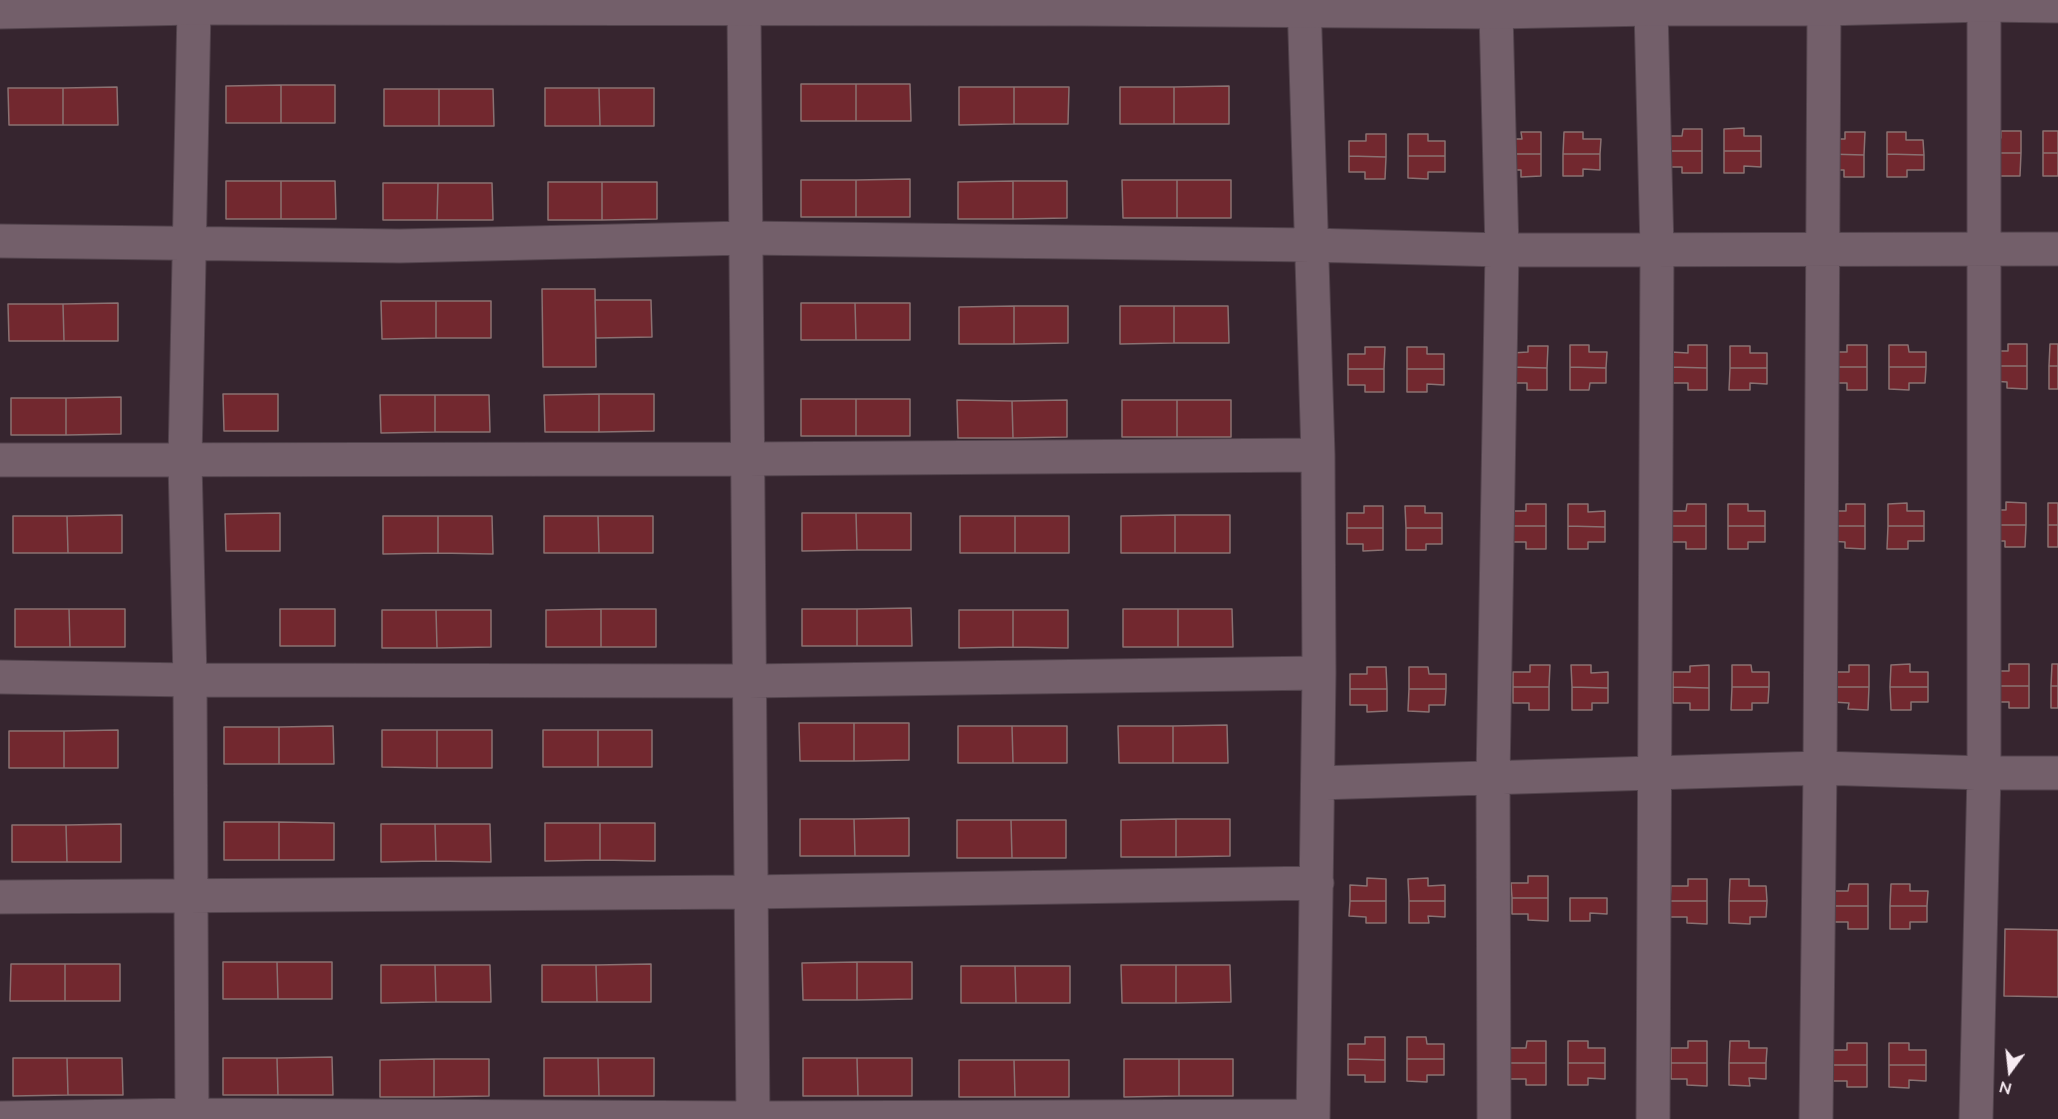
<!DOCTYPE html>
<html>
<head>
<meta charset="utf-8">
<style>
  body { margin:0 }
  #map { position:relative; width:2058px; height:1119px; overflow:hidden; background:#36252f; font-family:Mulish,sans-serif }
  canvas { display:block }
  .north { position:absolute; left:1980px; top:1041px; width:60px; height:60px; -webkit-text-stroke:4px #36252f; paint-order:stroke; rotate:195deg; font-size:16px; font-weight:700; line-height:24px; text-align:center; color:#f8ecf3 }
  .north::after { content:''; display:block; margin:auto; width:21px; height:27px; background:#f8ecf3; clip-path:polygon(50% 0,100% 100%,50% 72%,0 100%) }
</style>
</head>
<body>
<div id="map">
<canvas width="2058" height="1119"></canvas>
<div class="north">N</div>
</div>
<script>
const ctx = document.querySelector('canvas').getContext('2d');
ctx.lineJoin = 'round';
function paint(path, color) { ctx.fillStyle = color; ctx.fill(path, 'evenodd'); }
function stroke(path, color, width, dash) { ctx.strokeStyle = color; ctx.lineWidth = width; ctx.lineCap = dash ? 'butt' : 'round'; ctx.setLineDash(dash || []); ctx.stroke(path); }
const building = new Path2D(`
  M801,84H856V121H801Z
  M856,84H910L911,121H856Z
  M281,85H335V123H281Z
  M281,85V123H226V86Z
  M1229,86V124H1174V87Z
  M117,87L118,125H63V88Z
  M959,87H1014V124L959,125Z
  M1014,87H1069L1068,124H1014Z
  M1120,87H1174V124H1120Z
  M8,88H63V125H9Z
  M545,88H599L600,126H545Z
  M599,88H654V126H600Z
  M384,89H439V126H384Z
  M439,89H493L494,126H439Z
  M1744,128V136H1761V151H1724V129Z
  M1683,129H1702V151H1666V136H1682Z
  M2001,131H2021V153H1984V138H2001Z
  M2043,131H2058V153H2043Z
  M1521,132H1541V154H1505V139H1522Z
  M1564,132H1583V139H1601L1600,154H1563Z
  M1845,132H1865L1864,155L1828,154V139H1845Z
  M1887,132H1906V140H1923L1924,155L1887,154Z
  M1366,134H1386V157L1349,156V141H1366Z
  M1408,134H1428V141H1445V156H1408Z
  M1666,151H1702V173H1682V167H1666Z
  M1724,151H1761V167L1744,166V173H1724Z
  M1984,153H2021L2020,176H2000Z
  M2043,153H2058V176H2043Z
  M1505,154H1541V176L1521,177V170H1505Z
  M1563,154H1600V170L1583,169V176H1563Z
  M1828,154L1864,155V177H1844V170H1828Z
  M1887,154L1924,155V170H1907V177H1887Z
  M1349,156L1386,157L1385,179H1365V172H1349Z
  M1408,156H1445V172H1428V179L1408,178Z
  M910,179V217H856V180Z
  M801,180H856V217H801Z
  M1122,180H1177V218H1123Z
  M1177,180H1231V218H1177Z
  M226,181H281V219H226Z
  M281,181H335L336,219H281Z
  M1013,181V219H958V182Z
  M1013,181H1067V218L1013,219Z
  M548,182H602V220H548Z
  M602,182H657V219L602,220Z
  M383,183H438L437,220H383Z
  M438,183H492L493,220H437Z
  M542,289H595L596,367H543Z
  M595,300H651L652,337L596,338Z
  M381,301H436V338L382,339Z
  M436,301H491V338H436Z
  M118,303V341H64L63,304Z
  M801,303H855L856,340H801Z
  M855,303H910V340H856Z
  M8,304H63L64,341H9Z
  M1014,306H1068V343L1014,344Z
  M1014,306V344H959V307Z
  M1120,306H1174V343L1120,344Z
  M1174,306H1228L1229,343H1174Z
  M2008,344H2027V366H1991V351H2008Z
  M2050,344H2058V366H2049Z
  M1570,345H1589V352H1607L1606,368L1570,367Z
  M1688,345H1707V368L1671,367V352L1688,353Z
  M1847,345H1867V367H1830V352H1847Z
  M1889,345H1908L1909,352H1926V367H1889Z
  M1528,346H1548L1547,368L1511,367V353L1528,352Z
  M1730,346H1750V353H1767V368H1730Z
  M1365,347H1385L1384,369H1348V354H1365Z
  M1407,347H1427V354H1444V369H1407Z
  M1991,366H2027V389L2007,388V382L1991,381Z
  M2049,366H2058V389H2049Z
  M1511,367L1547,368V390H1527V383H1511Z
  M1570,367L1606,368V383H1590L1589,390H1570Z
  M1671,367L1707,368V390H1688V383H1671Z
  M1830,367H1867V390H1847V383H1830Z
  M1889,367H1926L1925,383H1909V390L1889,389Z
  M1730,368H1767V384L1750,383V390H1729Z
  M1348,369H1384V392H1365V385H1348Z
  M1407,369H1444V385L1427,384V392H1407Z
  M223,394H278V431H224Z
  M599,394V432H545L544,395Z
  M599,394H654V431L599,432Z
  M380,395H435V432L381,433Z
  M435,395H489L490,432H435Z
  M121,397V434L66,435V398Z
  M11,398H66V435H11Z
  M801,399H856V436H801Z
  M856,399H910V436H856Z
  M957,400L1012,401L1013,438H958Z
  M1067,400V437L1013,438L1012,401Z
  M1122,400H1177V437H1122Z
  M1177,400H1231V437H1177Z
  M2006,502L2026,503V525H1989V510H2006Z
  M1907,503V511H1924V526H1888V504Z
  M2048,503H2058V525H2048Z
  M1526,504H1546V526H1510V511H1526Z
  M1568,504H1588V512L1605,511V527L1568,526Z
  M1687,504H1706V526H1670V511H1686Z
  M1728,504H1748V511H1765V526H1728Z
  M1846,504H1865V526H1828L1829,511H1846Z
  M1364,506H1383V528H1347V513H1364Z
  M1405,506H1425V513H1442V528H1406Z
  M280,513V551H226L225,514Z
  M802,513H856L857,550L802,551Z
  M856,513H911V550H857Z
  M122,515V553H68L67,516Z
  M1175,515H1230V553H1175Z
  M1175,515V553H1121V516Z
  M13,516H67L68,553H13Z
  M383,516H438V553L383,554Z
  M438,516H492L493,554L438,553Z
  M544,516H598L599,553H544Z
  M598,516H653V553H599Z
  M960,516H1015V553H960Z
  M1015,516H1069V553H1015Z
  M1989,525H2026L2025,547H2005V541H1989Z
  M2048,525H2058V547H2048Z
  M1510,526H1546V549H1526V542H1509Z
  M1568,526L1605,527V542H1588V549H1568Z
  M1670,526H1706V549H1686V542H1669Z
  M1728,526H1765V542H1748V549H1728Z
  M1828,526H1865V549L1845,548V542L1828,541Z
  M1888,526H1924V541H1908V549H1887Z
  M1347,528H1383V550L1363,551V544H1347Z
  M1406,528H1442V544H1426V550H1406Z
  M911,608L912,646H857V609Z
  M15,609H69L70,647H15Z
  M69,609H125V647H70Z
  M280,609H335V646H280Z
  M601,609V647H546V610Z
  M601,609H656V647H601Z
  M802,609H857V646H802Z
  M1123,609H1178V647H1123Z
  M1178,609H1232L1233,647H1178Z
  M382,610H436L437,648H382Z
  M436,610H491V647L437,648Z
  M959,610H1013V647L959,648Z
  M1013,610H1068V648L1013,647Z
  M1910,664V672H1928V687H1890L1891,665Z
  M2009,664H2029V686H1992L1993,671H2009Z
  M2052,664H2058V686H2051Z
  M1530,665H1550L1549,687H1513V672H1530Z
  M1571,665H1591V673L1608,672V688L1572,687Z
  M1709,665V688L1673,687V672H1690V666Z
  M1732,665H1751L1752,672H1769V687H1732Z
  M1849,665H1869V687H1832V672H1849Z
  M1367,667H1386L1387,689H1350V674H1367Z
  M1409,667H1428L1429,674H1446V689H1409Z
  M1992,686H2029V708H2009V702H1992Z
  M2051,686H2058V708H2051Z
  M1513,687H1549V710H1529V703H1513Z
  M1572,687L1608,688V703H1592V710H1572Z
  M1673,687L1709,688V710H1690V703H1673Z
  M1732,687H1769L1768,703H1752V710H1731Z
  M1832,687H1869L1868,710L1848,709L1849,703L1832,702Z
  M1890,687H1928V702H1911V710H1891Z
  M1350,689H1387V711L1367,712V705H1350Z
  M1409,689H1446L1445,705H1429V712L1408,711Z
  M799,723H854V761H800Z
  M854,723H909V760L854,761Z
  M1227,725L1228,763H1173V726Z
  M333,726L334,764H279V727Z
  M958,726H1012L1013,763H958Z
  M1012,726H1067V763H1013Z
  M1118,726H1173V763H1119Z
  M224,727H279V764H224Z
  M118,730V768H64V731Z
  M382,730H437V768L382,767Z
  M437,730H492V768H437Z
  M543,730H598V767H543Z
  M598,730H652V767H598Z
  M9,731H64V768H9Z
  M909,818V856H855L854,819Z
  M800,819H854L855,856H800Z
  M1176,819V857H1121V820Z
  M1176,819H1230V856L1176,857Z
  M957,820H1011L1012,858H957Z
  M1011,820H1066V858H1012Z
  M224,822H279V860H224Z
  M279,822L334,823V860H279Z
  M545,823H600V860L545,861Z
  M600,823H655V861L600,860Z
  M121,824V862H67L66,825Z
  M381,824H435L436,861L381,862Z
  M435,824H490L491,862L436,861Z
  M12,825H66L67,862H12Z
  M1528,876H1548V898H1512L1511,883H1528Z
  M1367,878L1386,879V901H1350V885L1367,886Z
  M1428,878V886L1445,885V901H1409L1408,879Z
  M1688,879H1707V901H1670L1671,886H1688Z
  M1730,879H1749V886H1766L1767,901H1729Z
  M1849,884H1868V906H1832V891H1848Z
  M1891,884H1910V891H1928L1927,906H1890Z
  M1512,898H1548V921L1528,920V914H1512Z
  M1570,898H1607V914L1590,913V921H1570Z
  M1350,901H1386V923H1366V917L1349,916Z
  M1409,901H1445V917L1428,916L1429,923H1409Z
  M1670,901H1707V924L1687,923V917H1670Z
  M1729,901H1767L1766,917H1750V924L1729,923Z
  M1832,906H1868V929H1848V922H1832Z
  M1890,906H1927V922H1910V929H1890Z
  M2005,929L2058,930V997L2004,996Z
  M223,962H277L278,999H223Z
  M277,962H332V999H278Z
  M857,962H912V999L857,1000Z
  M857,962V1000H803L802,963Z
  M11,964H65V1001H10Z
  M65,964H120V1001H65Z
  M651,964V1002H597L596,965Z
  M381,965H435L436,1002L381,1003Z
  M435,965H490L491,1002H436Z
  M542,965H596L597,1002H542Z
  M1121,965H1176V1003H1122Z
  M1176,965H1230L1231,1002L1176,1003Z
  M961,966H1015L1016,1003H961Z
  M1015,966H1070V1003H1016Z
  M1365,1037H1385V1060L1348,1059V1044H1365Z
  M1407,1037H1426L1427,1044H1444V1059H1407Z
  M1527,1041H1546V1063H1510L1509,1048H1526Z
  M1568,1041H1588V1048H1605V1063H1568Z
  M1688,1041H1707V1063H1671V1048H1688Z
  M1730,1041H1749V1048H1767L1766,1063H1729Z
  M1847,1043H1867V1065H1830L1831,1050H1847Z
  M1889,1043H1909V1050H1926V1065H1889Z
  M332,1057L333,1095H278L277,1058Z
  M13,1058H67L68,1095L13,1096Z
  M67,1058H122L123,1095H68Z
  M223,1058H277L278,1095H223Z
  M544,1058H598L599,1096H544Z
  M598,1058H654V1096H599Z
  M803,1058H857L858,1096H803Z
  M857,1058H912V1096H858Z
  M434,1059V1097H380V1060Z
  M434,1059H489V1096L434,1097Z
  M1124,1059H1179V1096L1124,1097Z
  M1179,1059H1233V1096H1179Z
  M1348,1059L1385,1060V1082H1365V1075H1348Z
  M1407,1059H1444V1075H1427V1082L1407,1081Z
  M959,1060H1014L1015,1097H959Z
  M1014,1060H1069V1097H1015Z
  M1510,1063H1546V1085H1526V1079H1510Z
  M1568,1063H1605V1079L1588,1078V1085H1568Z
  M1671,1063H1707V1086L1687,1085V1079H1671Z
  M1729,1063H1766V1079L1749,1078L1750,1086L1729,1085Z
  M1830,1065H1867V1087H1847V1081H1830Z
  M1889,1065H1926V1081L1909,1080V1088L1889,1087Z`);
paint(building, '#72282f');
stroke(building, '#8a7172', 1.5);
const street = new Path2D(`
  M1304,0L1318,455L1319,673L1313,1119
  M744,8L753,1119
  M1651,9L1657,249L1653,1119
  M0,241L400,246L745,238L1310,245L1502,250L2058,249
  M0,460L747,459L1318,455
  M0,677L190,680L749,681L1319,673
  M1318,783L1820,768L1984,773H2058
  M0,897L751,892L1317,883
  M0,1118L192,1115L753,1118L1313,1116
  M192,1119L190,680L185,461L194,8
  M1494,1119L1493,778L1502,250L1496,12
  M1816,1119L1820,768L1824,9
  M1976,1119L1984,773V5`);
const secondary = new Path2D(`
  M0,12L194,8L1082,9L1496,12L1651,9H1824L1984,5L2058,6`);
stroke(street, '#52434c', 35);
stroke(secondary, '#52434c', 35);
stroke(street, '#735f6a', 33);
stroke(secondary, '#735f6a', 33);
</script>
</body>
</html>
